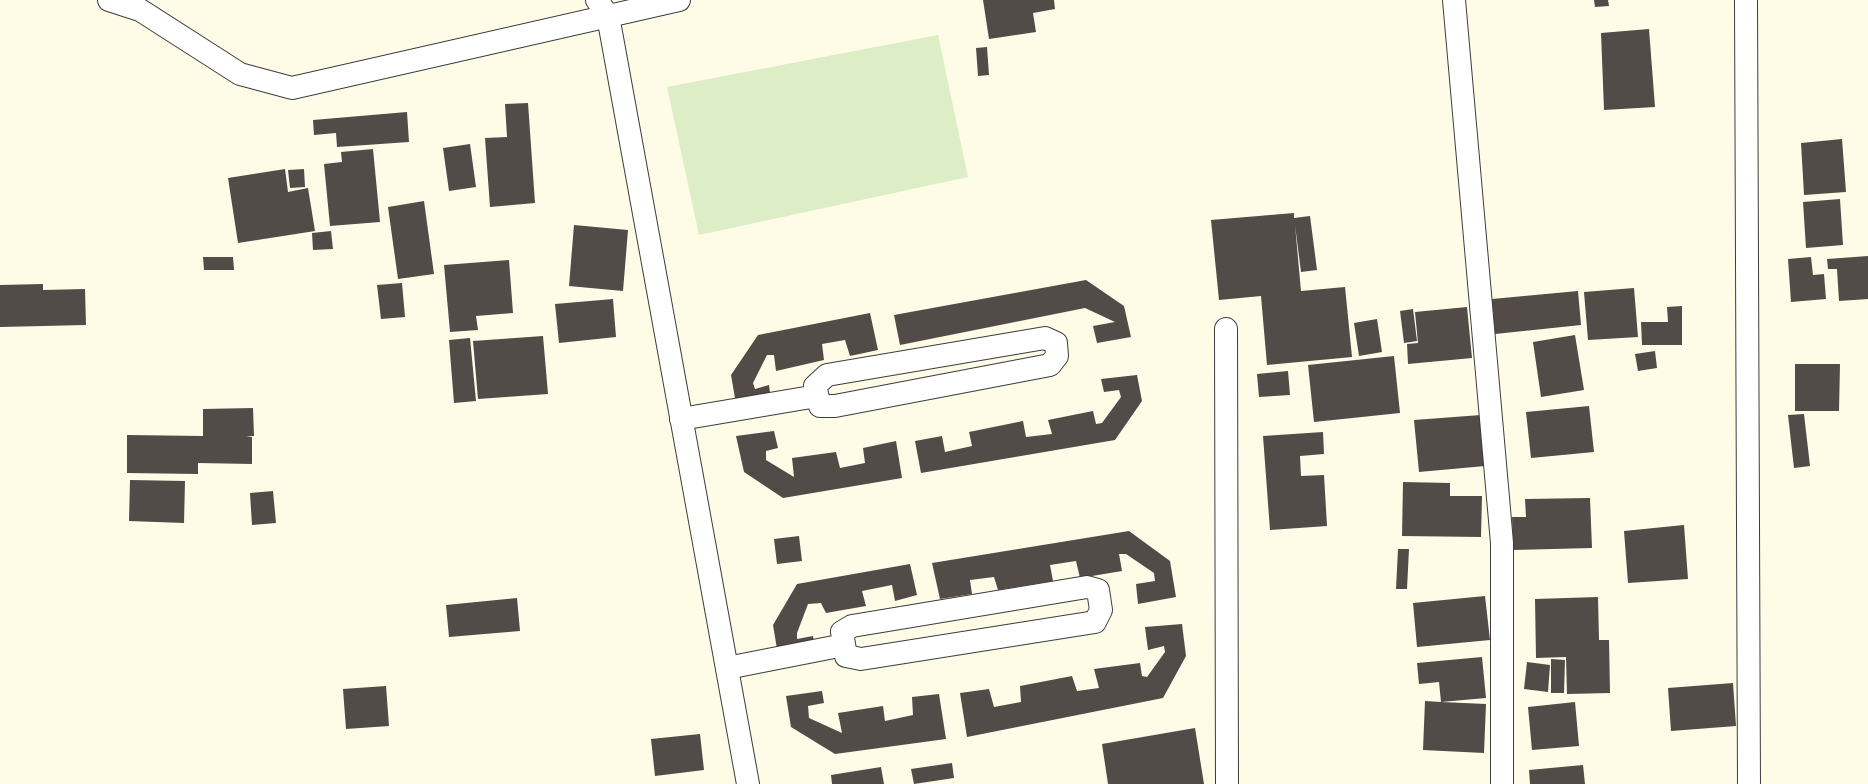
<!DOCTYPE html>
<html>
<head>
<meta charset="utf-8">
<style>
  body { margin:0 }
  canvas { display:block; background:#fefbe7 }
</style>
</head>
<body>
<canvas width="1868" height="784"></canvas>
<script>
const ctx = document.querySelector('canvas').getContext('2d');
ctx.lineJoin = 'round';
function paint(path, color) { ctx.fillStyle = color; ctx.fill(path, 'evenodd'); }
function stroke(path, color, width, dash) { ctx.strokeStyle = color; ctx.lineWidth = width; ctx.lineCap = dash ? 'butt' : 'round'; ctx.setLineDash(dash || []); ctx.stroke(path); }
paint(new Path2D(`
  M938,35L968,177L699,235L667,87Z`), '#ddedc5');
paint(new Path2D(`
  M983,0H1054L1055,9L1033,13L1036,32L989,39Z
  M1594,0H1608L1609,6L1595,7Z
  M1649,29L1655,107L1604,110L1601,33Z
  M987,47L989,75L978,76L976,48Z
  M528,103L535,203L490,207L485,138L507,137L505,104Z
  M407,112L409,142L337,147L336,133L314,135L313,120Z
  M1842,139L1846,192L1804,195L1801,143Z
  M470,144L476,187L449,191L443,148Z
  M373,149L380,222L330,226L324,164L342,162L341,152Z
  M285,169L288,192L308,188L315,231L238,243L228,178Z
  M304,169L305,187L290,188L288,170Z
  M1840,199L1843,245L1806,248L1803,202Z
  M424,201L434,274L398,279L388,207Z
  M1294,213V218L1310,216L1317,270L1301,272L1295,225L1301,291L1345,287L1352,357L1267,365L1261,296L1219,300L1211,220Z
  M574,225L628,230L623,291L569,286Z
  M331,231L333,249L313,250L312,233Z
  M1868,256V299L1839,301L1837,269H1828L1827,259Z
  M203,257H233L234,270H204Z
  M1811,257L1813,275L1824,274L1826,299L1791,302L1788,259Z
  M509,260L513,313L476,316L478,330L450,332L444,265Z
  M1086,280L1124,306L1131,337L1097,343L1093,326L1115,322L1085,308L900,345L894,315Z
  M402,283L405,317L381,319L377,285Z
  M43,284V290L85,289L86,325L0,327V285Z
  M1634,288L1638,337L1588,340L1584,292Z
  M1578,291L1581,325L1495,334L1492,299Z
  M613,299L616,337L559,343L555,304Z
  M1682,306V345H1642L1641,322H1668L1667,307Z
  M1467,307L1472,358L1408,364L1407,344L1418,343L1415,312Z
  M1413,309L1417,341L1404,343L1400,311Z
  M870,313L878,350L850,356L845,340L822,344L824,360L776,371L774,355H767L753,383L755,389L769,385L771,400L736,404L731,375L758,335Z
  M1377,319L1382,352L1359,356L1354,323Z
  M1575,335L1584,390L1541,397L1533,342Z
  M543,336L548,394L478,399L473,341Z
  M470,338L476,401L454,403L449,340Z
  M1655,351L1657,368L1638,371L1635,354Z
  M1394,356L1400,413L1314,422L1308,365Z
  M1795,364H1840L1839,411H1795Z
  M1288,371L1290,395L1259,397L1257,374Z
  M1137,375L1142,401L1115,440L921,473L915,441L942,436L945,452L972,446L969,432L1023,421L1026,437L1052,434L1048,420L1093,411L1096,424L1102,423L1121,397L1119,390L1104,392L1101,379Z
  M1589,406L1594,452L1531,458L1526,412Z
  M253,408L254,436H246L252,437V464L198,463V474L127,473V435L203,436V409Z
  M1804,414L1810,466L1794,468L1788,415Z
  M1481,415L1485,466L1419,472L1414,420Z
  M774,431L778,448L766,451V460L794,477L792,458L836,452L840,468L865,463L863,448L896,441L902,478L783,498L744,472L736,436Z
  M1323,432L1324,454L1300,456L1301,476L1324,475L1327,526L1270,530L1263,436Z
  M130,480L185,481L184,523L129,521Z
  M1403,482L1450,483V496H1482L1481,537L1402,536Z
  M273,491L276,523L252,525L250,493Z
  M1590,498L1592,548L1513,550L1512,517H1526L1525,499Z
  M1684,525L1688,579L1628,583L1624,531Z
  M1129,531L1170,561L1176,597L1138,604L1136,584L1155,581L1154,573L1126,554H1119L1122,571L1080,578L1076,561L1050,565L1053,581L998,590L994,577L970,580L972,594L940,599L932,563Z
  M799,536L802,561L777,564L774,539Z
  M1398,549H1409L1407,589H1396Z
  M910,564L917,595L895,601L892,585L862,591L866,606L826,613L821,603L808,604L797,633V639L813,636L815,647L778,655L773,625L797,584Z
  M1485,596L1490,640L1417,647L1413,603Z
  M1598,597L1599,640H1609L1610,693L1567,694L1566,657L1536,658L1535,599Z
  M517,598L520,631L449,637L446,605Z
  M1182,624L1186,656L1163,698L967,737L960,693L989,689L994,707L1021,702L1020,686L1072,676L1077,691L1099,688L1094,669L1140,663L1142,676L1147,677L1165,652L1164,646L1148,650L1145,627Z
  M1482,657L1486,698L1441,702L1486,704L1484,753L1423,750L1425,701L1441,702L1439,682L1419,684L1417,663Z
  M1551,659L1565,660L1564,693H1551Z
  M1527,662L1550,665L1548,692L1524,689Z
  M1733,683L1736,726L1671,731L1668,688Z
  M386,686L389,726L346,729L343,689Z
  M822,691L824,703L808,706L809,718L842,733L838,713L883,706L885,721L913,715L912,697L939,694L946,739L835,754L791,727L786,696Z
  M1575,702L1579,746L1532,750L1528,707Z
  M1195,728L1204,784H1108L1102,744Z
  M700,734L704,770L655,776L651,739Z
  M952,763L954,778L914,784L911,769Z
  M1583,765L1585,784H1530L1529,770Z
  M881,767L884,784H832L831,775Z`), '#524b47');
const minor = new Path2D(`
  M109,0L140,10L240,74L292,88L679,0
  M1454,0L1502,543V784
  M1746,0L1749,784
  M1226,329L1227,784
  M1045,338L1056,343L1057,356L1050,365L835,406H820L815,386L827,375Z
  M681,419L817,396
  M1087,587L1098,590L1101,610L1095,622L861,659L846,656L842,632L852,626Z
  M727,668L844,645`);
const tertiary = new Path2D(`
  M597,0L608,16L748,784`);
stroke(minor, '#3d3d3d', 24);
stroke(tertiary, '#3d3d3d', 24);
stroke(minor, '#fff', 22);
stroke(tertiary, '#fff', 22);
</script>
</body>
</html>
